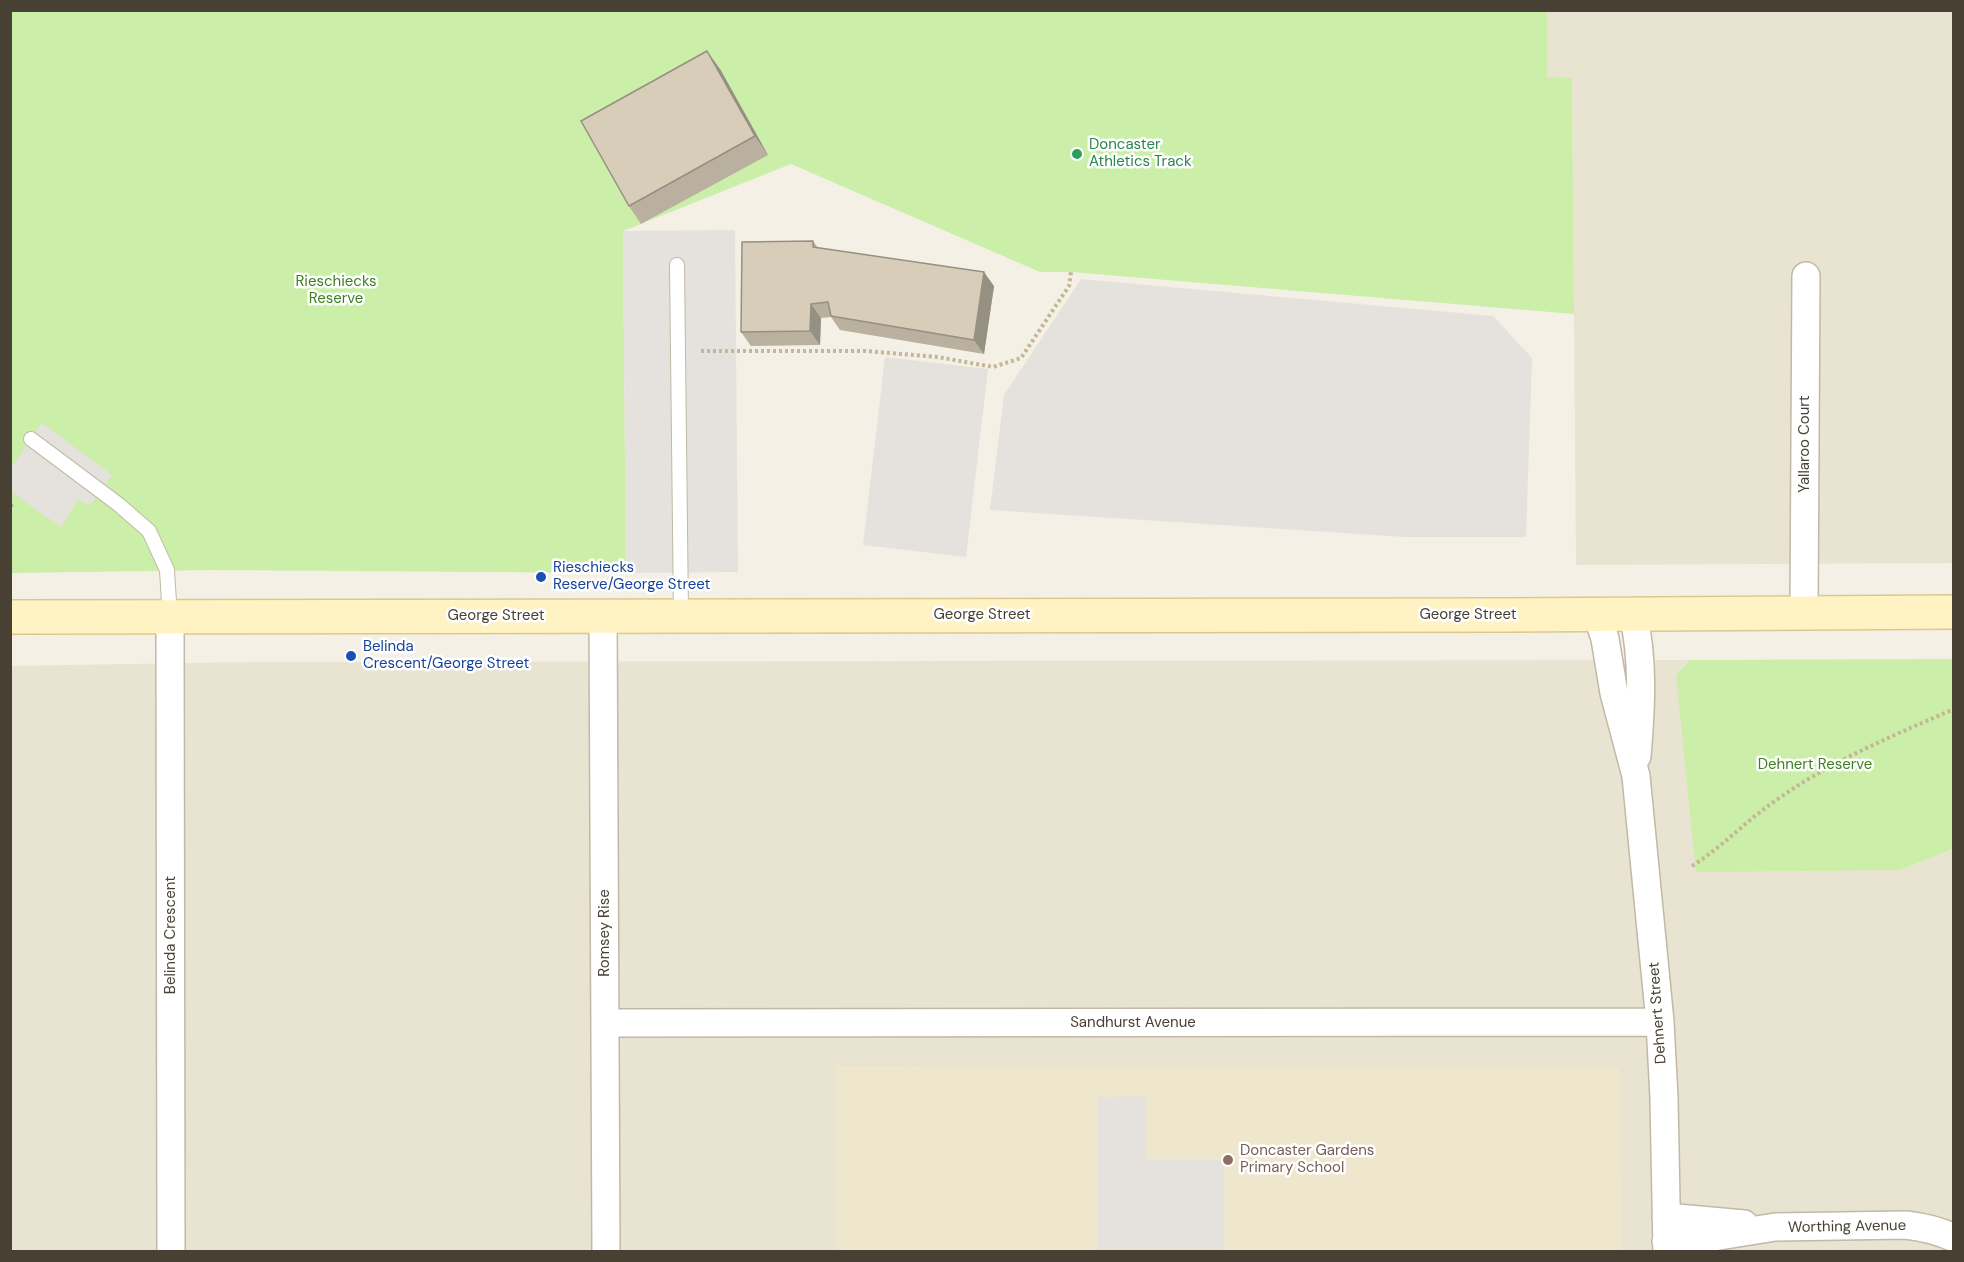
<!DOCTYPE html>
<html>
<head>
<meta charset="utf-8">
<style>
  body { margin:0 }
  #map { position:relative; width:1964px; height:1262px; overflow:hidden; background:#f4f0e5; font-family:"DM Sans",sans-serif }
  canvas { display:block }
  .frame { position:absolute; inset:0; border:12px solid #484133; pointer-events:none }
</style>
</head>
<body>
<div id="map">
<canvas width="1964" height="1262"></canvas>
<div class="frame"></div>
</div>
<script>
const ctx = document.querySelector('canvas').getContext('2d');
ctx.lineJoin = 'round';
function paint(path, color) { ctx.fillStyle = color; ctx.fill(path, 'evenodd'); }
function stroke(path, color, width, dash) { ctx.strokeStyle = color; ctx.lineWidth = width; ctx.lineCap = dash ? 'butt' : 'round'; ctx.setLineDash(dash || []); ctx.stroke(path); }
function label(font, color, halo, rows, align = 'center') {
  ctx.font = font + ' "DM Sans",sans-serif'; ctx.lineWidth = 5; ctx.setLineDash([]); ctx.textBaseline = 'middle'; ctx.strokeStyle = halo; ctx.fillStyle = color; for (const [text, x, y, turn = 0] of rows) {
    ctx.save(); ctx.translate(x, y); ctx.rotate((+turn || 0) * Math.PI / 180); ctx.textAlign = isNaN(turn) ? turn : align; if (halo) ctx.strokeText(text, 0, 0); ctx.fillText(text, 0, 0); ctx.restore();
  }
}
paint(new Path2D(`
  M1547,11H1953V563L1576,565L1572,78H1547Z
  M1690,660L1676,675L1900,870L1953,849V1251H11L10,666L252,662Z`), '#e9e3d2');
paint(new Path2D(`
  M836,1066L1619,1068L1622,1251H836Z`), '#efe7cd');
paint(new Path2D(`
  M10,11H1547V77L1572,78L1574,314L1071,272H1040L791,164L623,231L626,573L212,570L11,573Z
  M1953,659V849L1900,870L1696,872L1676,675L1690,660Z`), '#cbeea8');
paint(new Path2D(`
  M735,230L738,572L626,573L623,231Z
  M1081,279L1493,316L1532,358L1526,537H1405L990,510L1004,395Z
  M885,357L988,369L966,557L863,545Z
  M42,423L112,475L90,505L78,500L61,527L11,492V468Z
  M1146,1096V1160H1224V1251H1098V1097Z`), '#e5e2dd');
const lane = new Path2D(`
  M677,265L681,615
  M31,439L118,504L149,531L167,570L170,618`);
const street = new Path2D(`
  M1804,612L1806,276
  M1597,614L1605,639L1614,693L1636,776L1660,1022L1664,1098L1667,1252
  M1633,614C1644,660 1641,709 1637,756
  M603,615L606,1252
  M170,618L171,1252
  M605,1023L1660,1022
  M1666,1217L1744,1224
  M1666,1241L1707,1238L1775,1227L1906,1225C1923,1227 1938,1230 1954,1238`);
const secondary = new Path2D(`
  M10,617L1509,615L1954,612`);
stroke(lane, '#c1b9a6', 16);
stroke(street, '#c1b9a6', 30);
stroke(secondary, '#d9c98f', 36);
stroke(new Path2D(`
  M701,351H865L938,357L993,367L1021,358L1069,286L1071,272
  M1692,866C1722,847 1746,821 1775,801C1829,762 1892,736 1954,709`), '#c4b696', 4, [3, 3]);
stroke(lane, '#fff', 14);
stroke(street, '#fff', 27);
stroke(secondary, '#fff3c4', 33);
paint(new Path2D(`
  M720,69L768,155L641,224L629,206Z
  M813,241L818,248L994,286L984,354L840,330L831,317L821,318L820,345L751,346L741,332Z
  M10,500L14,506L10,509Z`), '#b9b09f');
paint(new Path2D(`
  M707,51L720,69L768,155L755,136Z
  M984,272L994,286L984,354L974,340Z
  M811,304L821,318L820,345L810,331Z`), '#969082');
const building = new Path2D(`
  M707,51L755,136L629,206L581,121Z
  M813,241V247L984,272L974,340L831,316L828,302L811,304L810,331L741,332L742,242Z`);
paint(building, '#d7cdb9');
stroke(building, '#969082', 1.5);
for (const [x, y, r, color] of [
  [1077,154,6,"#2e9e5b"],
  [541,577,6,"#1a4fb4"],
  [351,656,6,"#1a4fb4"],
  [1228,1160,6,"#8d6e63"]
]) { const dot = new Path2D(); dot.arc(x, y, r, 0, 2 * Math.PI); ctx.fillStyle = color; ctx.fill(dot); stroke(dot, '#fff', 2); }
label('15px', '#27864d', '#fff', [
  ["Doncaster",1089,145],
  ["Athletics Track",1089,162]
], 'left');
label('15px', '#408020', '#fff', [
  ["Rieschiecks",336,282],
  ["Reserve",336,299],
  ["Dehnert Reserve",1815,765]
]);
label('15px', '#484133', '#fff', [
  ["Yallaroo Court",1805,444,-90],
  ["George Street",982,615],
  ["George Street",1468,615],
  ["George Street",496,616],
  ["Romsey Rise",605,933,-90],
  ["Belinda Crescent",171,935,-90],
  ["Dehnert Street",1658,1013,-94],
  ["Sandhurst Avenue",1133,1023],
  ["Worthing Avenue",1847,1227,-1]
]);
label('15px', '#164399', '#fff', [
  ["Rieschiecks",553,568],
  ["Reserve/George Street",553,585],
  ["Belinda",363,647],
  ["Crescent/George Street",363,664]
], 'left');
label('15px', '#785e54', '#fff', [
  ["Doncaster Gardens",1240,1151],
  ["Primary School",1240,1168]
], 'left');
</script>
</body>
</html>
